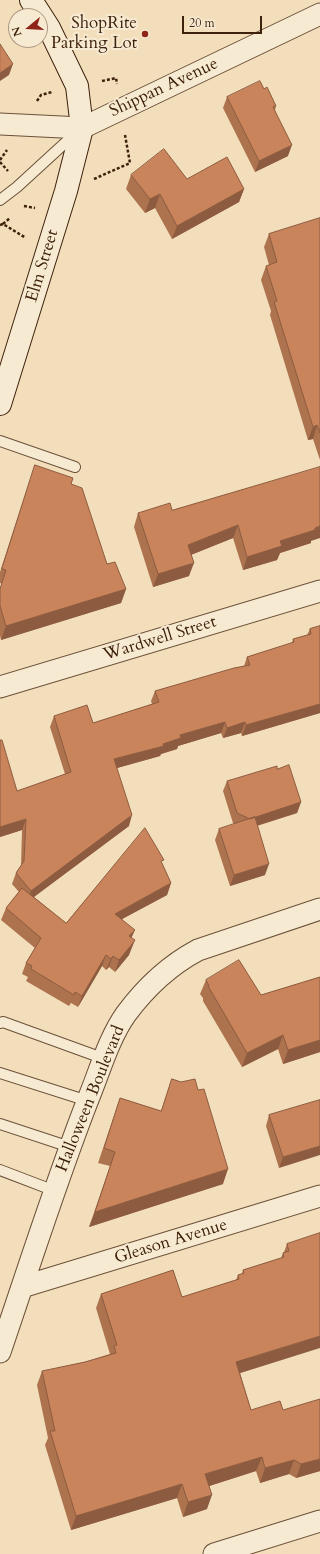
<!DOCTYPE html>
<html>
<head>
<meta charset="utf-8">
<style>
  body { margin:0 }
  #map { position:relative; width:320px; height:1554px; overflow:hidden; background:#f3debb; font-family:Cardo,serif }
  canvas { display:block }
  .north { position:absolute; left:8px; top:8px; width:40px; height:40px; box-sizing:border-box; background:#f7ead3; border:1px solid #ad9a83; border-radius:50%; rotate:252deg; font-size:11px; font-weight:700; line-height:16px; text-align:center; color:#3e210c }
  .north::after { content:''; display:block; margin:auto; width:14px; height:18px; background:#8f2418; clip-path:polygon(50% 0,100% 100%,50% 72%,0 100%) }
  .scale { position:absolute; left:182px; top:16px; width:80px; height:18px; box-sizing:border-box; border:2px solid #3e210c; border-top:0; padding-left:5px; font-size:12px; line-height:14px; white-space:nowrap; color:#3e210c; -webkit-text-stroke:3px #f7ead3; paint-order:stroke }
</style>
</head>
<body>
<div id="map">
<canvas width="320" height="1554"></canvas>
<div class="north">N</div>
<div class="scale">20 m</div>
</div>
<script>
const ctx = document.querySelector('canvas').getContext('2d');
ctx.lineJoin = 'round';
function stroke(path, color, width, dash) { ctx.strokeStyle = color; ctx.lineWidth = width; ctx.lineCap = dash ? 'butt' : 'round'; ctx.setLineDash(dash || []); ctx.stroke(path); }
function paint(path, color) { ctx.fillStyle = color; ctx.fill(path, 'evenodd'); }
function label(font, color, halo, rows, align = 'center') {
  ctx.font = font + ' Cardo,serif'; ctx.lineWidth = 4; ctx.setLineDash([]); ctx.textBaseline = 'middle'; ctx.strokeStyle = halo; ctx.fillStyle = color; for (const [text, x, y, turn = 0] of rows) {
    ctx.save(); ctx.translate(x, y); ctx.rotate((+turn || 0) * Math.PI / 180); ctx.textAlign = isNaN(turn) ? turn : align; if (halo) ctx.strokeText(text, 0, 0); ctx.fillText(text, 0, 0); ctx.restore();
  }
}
const service = new Path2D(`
  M0,200L17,187L77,132
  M0,441L75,467
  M0,1023L3,1022L105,1059
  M0,1073L88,1101
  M0,1124L70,1147
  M0,1170L55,1191`);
const minor = new Path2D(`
  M0,124L82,128L320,14
  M0,687L320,591
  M22,1287L320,1196
  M0,1352C29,1267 56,1181 89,1097C100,1070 109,1038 126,1014C146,987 168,966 198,950L320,909
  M214,1554L320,1521`);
const secondary = new Path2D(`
  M0,404L66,191L82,128L77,86L49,28L31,0`);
stroke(service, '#6b5038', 12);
stroke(minor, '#6b5038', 23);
stroke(secondary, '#3e210c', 24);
stroke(new Path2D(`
  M102,81L116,78L117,84
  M37,101L41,95L52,92
  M0,160L7,150
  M0,162L8,171
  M94,179L130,163L125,135
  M24,206L35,208
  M3,224L10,218
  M0,225L3,224L26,238`), '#3e210c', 2.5, [3, 2]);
stroke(service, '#f7ead3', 10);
stroke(minor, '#f7ead3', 21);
stroke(secondary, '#f7ead3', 22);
paint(new Path2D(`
  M264,89L276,106L275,110L288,156L255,172L223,108L227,97Z
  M131,175L187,179L244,189L239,202L172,239L155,208L145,213L126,189Z
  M320,218V460L313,439L308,440L270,315L271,311L261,280L266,266L269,265L264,247L269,234Z
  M35,465L71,484L107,564L126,589L121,603L1,640L0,636V588L2,584L0,583V572Z
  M172,510L311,541V543L280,553L277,560L243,570L233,538L191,555L189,576L153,587L134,527L138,513Z
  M320,626V713L242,736L241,733L223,738L221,733L178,746L177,749L161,754L160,756L117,768L129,826L34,897L66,923L162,864L171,883L167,895L122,919L132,938L129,955L115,972L109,967L106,970L102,966L78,1007L71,1003L69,1006L26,981L28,977L22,974L26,963L35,948L1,920L6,908L19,892L12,884L16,873L21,866L22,830L0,837V740L17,791L65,774L50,727L54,716L93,723L152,704L151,701L155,691L244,666L247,657L292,643L293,639L307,635L310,629Z
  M277,769L301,802L297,813L257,826L265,875L230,886L215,840L219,829L235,824L233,823L223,791L227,781Z
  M320,977V1052L283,1064L278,1049L242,1067L203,1001V998L200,994L206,980L261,995Z
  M172,1079L223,1184L89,1227L110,1166L98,1163L120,1098L161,1111Z
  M320,1100L279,1168L266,1126L269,1115Z
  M320,1233L240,1373L251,1410H283L320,1471L296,1478L289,1474L260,1483L256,1471L209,1486L207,1509L183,1517L177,1498L71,1530L45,1445L48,1438L37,1385L42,1371L85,1362L110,1354L96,1308L101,1294L182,1297L236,1280L238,1275L242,1274L243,1270L281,1258L283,1253L284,1252L287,1244Z`), '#ad724e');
paint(new Path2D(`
  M13,64L9,75L0,81V73Z
  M292,145L288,156L255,172L259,161Z
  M244,189L239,202L172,239L177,226Z
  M160,194L155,208L145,213L150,199Z
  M317,425L313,439L308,440L313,427Z
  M238,525L233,538L183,558L188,545Z
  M320,526V538L311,541V543L280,553L277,560L243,570L247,557L280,541Z
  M194,563L189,576L153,587L158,574Z
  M126,589L121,603L1,640L6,626Z
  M320,704V713L242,736L246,725Z
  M225,722L221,733L178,746L177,749L161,754L160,756L110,770L114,759L163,744L180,735Z
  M245,722L241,733L223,738L227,728Z
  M301,802L297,813L246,829L250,819Z
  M132,815L129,826L27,902L31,891Z
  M26,819L22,830L0,837V827Z
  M269,864L265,875L230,886L234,875Z
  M171,883L167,895L111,925L115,914Z
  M135,930L130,941L129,936Z
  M135,940L129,955L115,972L119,960Z
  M106,955L102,966L78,1007L82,996Z
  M113,956L109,967L106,970L111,959Z
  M283,1035L278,1049L242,1067L247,1053Z
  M320,1040V1052L283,1064L288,1050Z
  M320,1146V1155L279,1168L283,1157Z
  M228,1169L223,1184L89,1227L95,1212Z
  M320,1336V1348L231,1376L236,1362Z
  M262,1457L256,1471L200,1489L205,1474Z
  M320,1459V1471L296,1478L301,1464Z
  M294,1460L289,1474L260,1483L265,1468Z
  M182,1484L177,1498L71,1530L76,1516Z
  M212,1495L207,1509L183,1517L188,1502Z`), '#8d5c40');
const building = new Path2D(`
  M0,44L13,64L0,73Z
  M260,81L264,89L267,87L276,106L273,107L292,145L259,161L227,97Z
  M164,149L187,179L227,157L244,189L177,226L160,194L150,199L131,175Z
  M320,218V433L317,425L313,427L274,302L277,301L266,266L277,262L269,234Z
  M35,465L73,478L71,484L82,488L107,564L115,562L126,589L6,626L0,606V589L6,570L2,569Z
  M320,467V526L315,528V530L280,541L282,546L247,557L238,525L188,545L194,563L158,574L138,513L170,503L172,510Z
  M320,626V704L246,725L245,722L227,728L225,722L180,735L181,738L163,744L164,746L114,759L132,815L31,891L16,873L24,861L26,819L0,827V740H2L17,791L71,772L54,716L87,705L93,723L159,702L155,691L234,668L250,665L247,657L294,642L293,639L311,634L310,629Z
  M289,765L301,802L250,819L237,813L227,781L277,766V769Z
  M255,817L269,864L234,875L219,829Z
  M145,828L164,860L161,861L171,883L115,914L135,930L129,936L135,940L133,943L119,960L113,956L111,959L106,955L82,996L75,992L74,995L31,969L32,966L26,963L41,938L6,908L22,888L66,923Z
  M239,960L261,995L320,977V1040L288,1050L283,1035L247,1053L208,986H209L206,980Z
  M172,1079L181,1082L195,1079L198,1090L204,1089L228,1169L95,1212L115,1152L104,1148L120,1098L161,1111Z
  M320,1100V1146L283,1157L269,1115Z
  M320,1233V1336L236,1362L251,1410L280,1401L283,1410L320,1399V1459L301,1464L294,1460L265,1468L262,1457L205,1474L212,1495L188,1502L182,1484L76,1516L50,1431H55L42,1371L85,1362L116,1353L114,1346L117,1345L101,1294L173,1270L182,1297L239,1279L238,1275L244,1273L243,1270L284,1257L283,1253L289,1251L287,1244Z`);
paint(building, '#c9845b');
stroke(building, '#8d5c40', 1);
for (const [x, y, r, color] of [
  [145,34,4,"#8f2418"]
]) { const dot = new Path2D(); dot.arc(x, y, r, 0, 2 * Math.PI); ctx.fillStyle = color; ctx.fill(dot); stroke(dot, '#f7ead3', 1.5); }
label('17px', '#3e210c', '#f7ead3', [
  ["ShopRite",137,24],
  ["Parking Lot",137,44]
], 'right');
label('17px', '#3e210c', '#f7ead3', [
  ["Shippan Avenue",164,88,-25],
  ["Elm Street",43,266,-73],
  ["Wardwell Street",160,639,-17],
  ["Halloween Boulevard",91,1099,-68],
  ["Gleason Avenue",171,1242,-17]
]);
</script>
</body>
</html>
